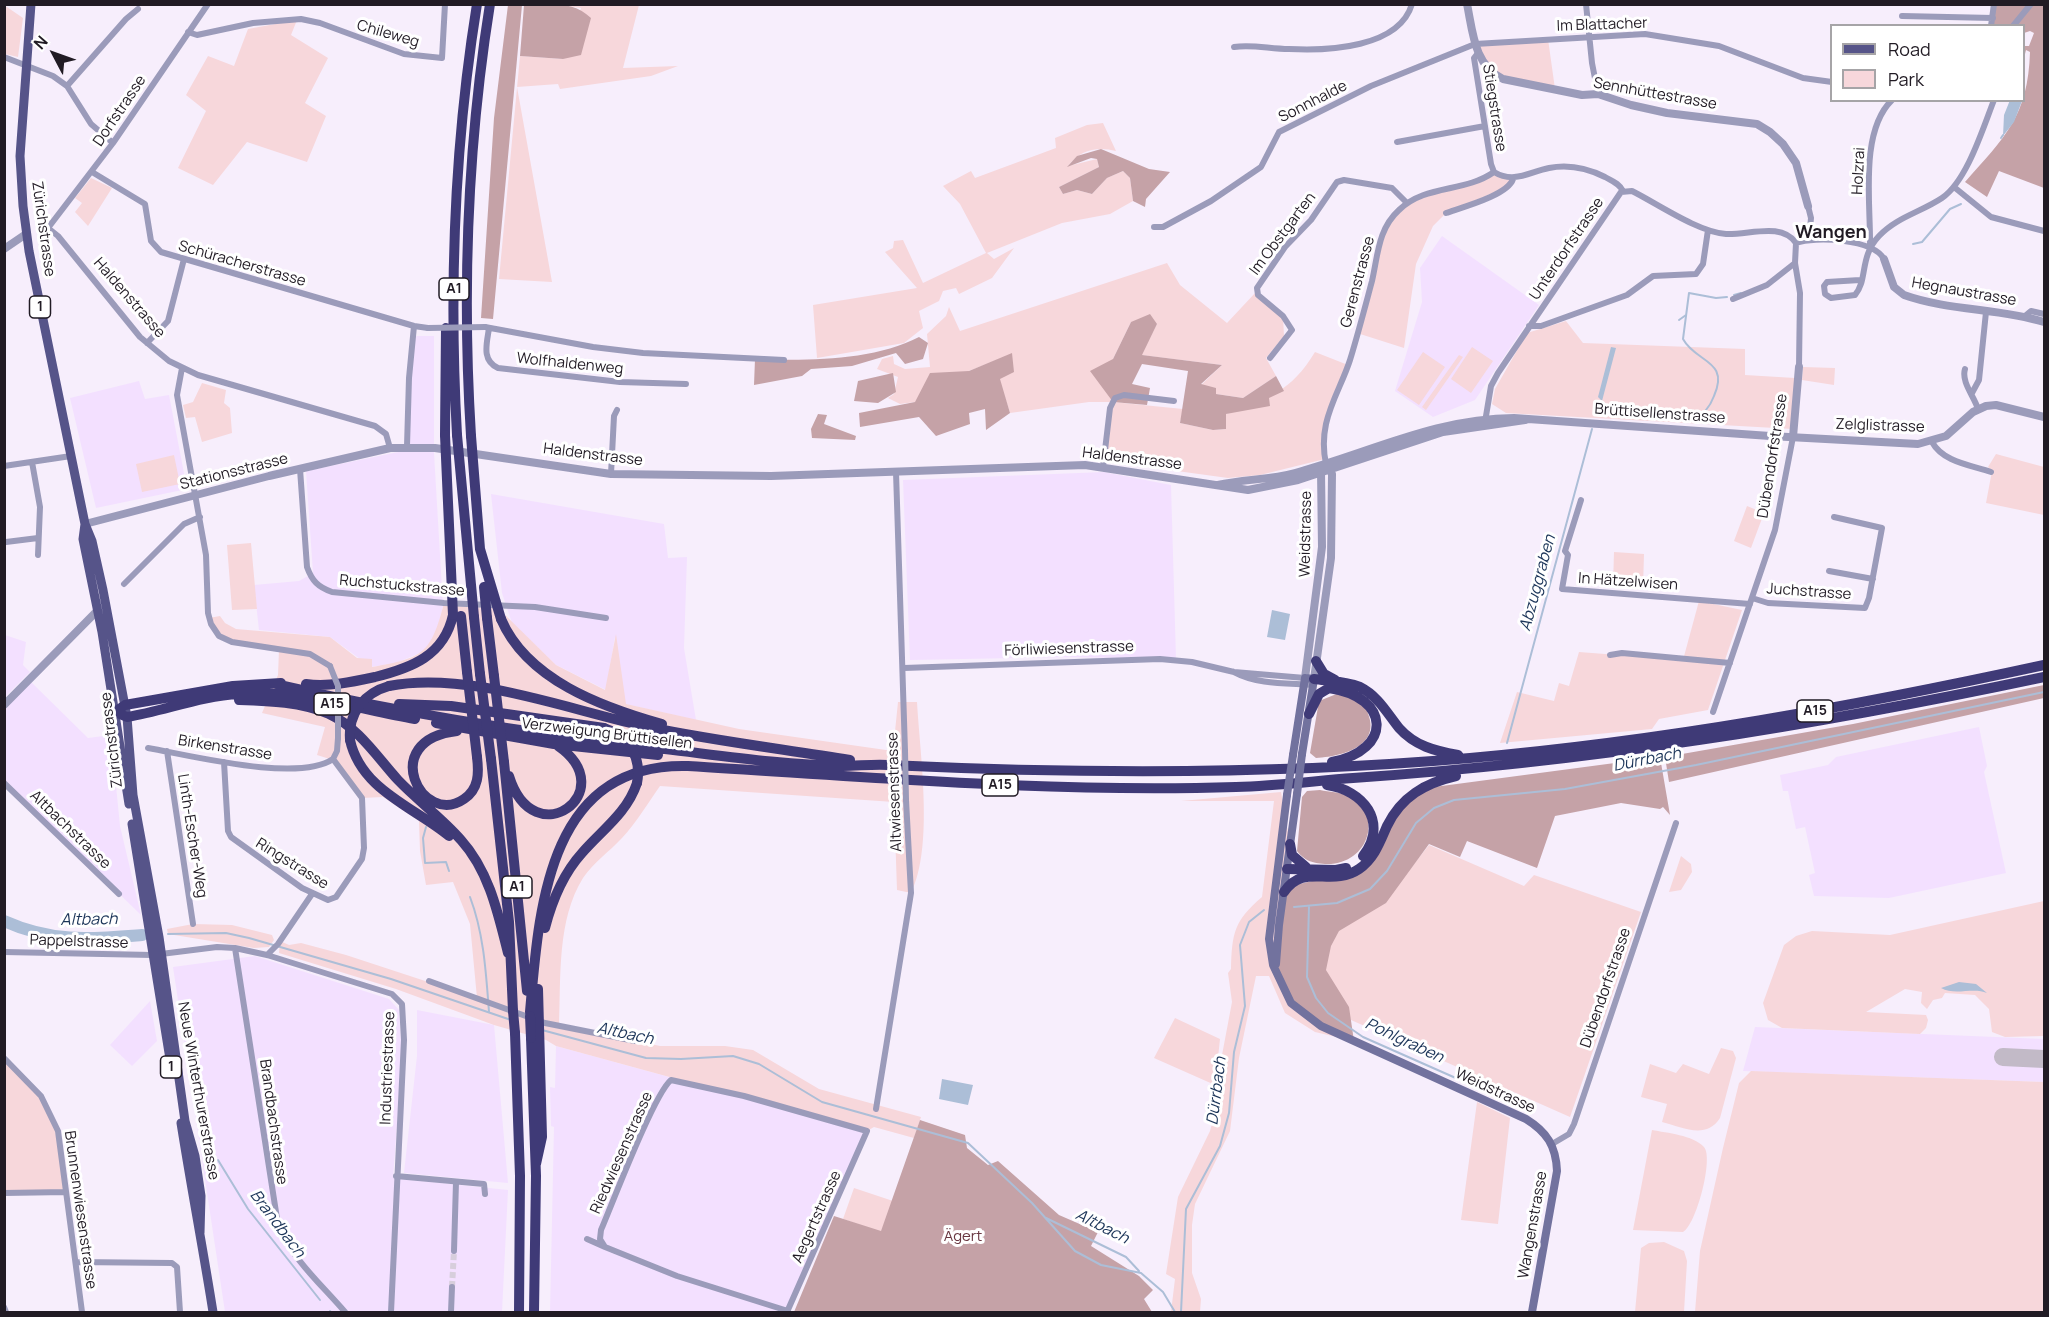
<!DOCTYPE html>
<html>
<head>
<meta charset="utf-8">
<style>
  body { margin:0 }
  #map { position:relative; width:2049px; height:1317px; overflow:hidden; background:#f7eefc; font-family:Manrope,sans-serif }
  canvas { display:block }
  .frame { position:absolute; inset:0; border:6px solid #211b24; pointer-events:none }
  .legend { position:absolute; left:1830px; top:24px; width:195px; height:78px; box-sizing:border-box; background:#fff; border:2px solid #a6a4a7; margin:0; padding:8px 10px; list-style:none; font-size:18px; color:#211b24 }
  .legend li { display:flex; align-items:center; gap:12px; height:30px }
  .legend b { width:30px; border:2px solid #a6a4a7 }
  .north { position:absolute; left:24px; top:24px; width:60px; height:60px; -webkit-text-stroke:4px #fff; paint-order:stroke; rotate:311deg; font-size:16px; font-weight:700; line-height:24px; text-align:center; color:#211b24 }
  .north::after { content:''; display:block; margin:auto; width:21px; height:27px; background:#211b24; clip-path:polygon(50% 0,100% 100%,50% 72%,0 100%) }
</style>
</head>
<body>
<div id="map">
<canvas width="2049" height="1317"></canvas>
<div class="frame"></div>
<ul class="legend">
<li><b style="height:8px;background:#565489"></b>Road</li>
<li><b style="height:16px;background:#f7d7db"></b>Park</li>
</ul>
<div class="north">N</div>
</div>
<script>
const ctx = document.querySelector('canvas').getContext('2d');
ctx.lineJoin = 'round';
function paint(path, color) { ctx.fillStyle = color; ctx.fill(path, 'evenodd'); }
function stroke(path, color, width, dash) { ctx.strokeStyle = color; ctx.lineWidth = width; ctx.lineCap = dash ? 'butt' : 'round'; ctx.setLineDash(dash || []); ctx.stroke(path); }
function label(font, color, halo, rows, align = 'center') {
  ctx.font = font + ' Manrope,sans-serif'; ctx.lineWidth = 6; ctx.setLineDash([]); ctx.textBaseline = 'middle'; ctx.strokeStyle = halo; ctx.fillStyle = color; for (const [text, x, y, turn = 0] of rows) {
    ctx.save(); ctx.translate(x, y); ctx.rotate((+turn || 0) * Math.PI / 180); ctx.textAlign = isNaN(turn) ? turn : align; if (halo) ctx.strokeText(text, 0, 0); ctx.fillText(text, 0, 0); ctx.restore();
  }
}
paint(new Path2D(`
  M1442,236L1539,305L1475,400L1433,417L1395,391L1422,302L1420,268Z
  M412,336H434V453L443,606L435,638L422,652L396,663L371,667L330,637L259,630L254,585L299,581L313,573L306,471L408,450Z
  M139,381L145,399L169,395L187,489L96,508L70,398Z
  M1104,472L1171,485L1176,659L1071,657L910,660L903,480Z
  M491,494L664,524L668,558L687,557L684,648L696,720L625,704L615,637L606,690L556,665L512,623L502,593Z
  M5,635L26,642L23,665L30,672L5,697Z
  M29,680L88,738L111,735L120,826L141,915L5,783L4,705Z
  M1979,727L1987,766L1984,772L2006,873L1889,898L1814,896L1809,875L1815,873L1805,827L1796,829L1788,791H1783L1780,775L1828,765L1836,757Z
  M255,956L389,999L399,1010L402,1059L393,1178L508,1190L502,1312H225L173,967Z
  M150,1001L157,1041L132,1066L110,1045Z
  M417,1010L494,1025L508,1183L404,1173L417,1056Z
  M1755,1027L2044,1039V1082L1743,1071Z
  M556,1046L867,1131L787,1312H550L554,1127L551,1126L550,1087L555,1088Z`), '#f3e0ff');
paint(new Path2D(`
  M4,5L23,18L18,57L5,54Z
  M560,5H639L623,68L678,66L651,76L560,89L558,84L517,87L552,282L499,279L520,56L563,59L581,8Z
  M297,20L291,35L328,58L305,103L326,116L307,162L247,142L213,185L178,168L206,111L186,95L208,56L234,66L248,29Z
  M1548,39L1555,89L1493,74L1475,44Z
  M1103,123L1116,151C1097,146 1080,150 1068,166L1097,159L1099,167L1059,187L1063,194L1077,190L1092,194L1107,178L1123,171L1130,178L1133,201L1110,214L1062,223L987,253L994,259L1014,248L992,278L959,294L956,288L943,291L939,301L919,311L923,328L904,343L817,358L813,305L917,288L885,252L893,248L894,241L903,240L923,283L986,253L960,204L943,186L971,171L975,178L1056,148L1055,138L1087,125Z
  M1494,172L1513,179L1509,186L1446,213L1433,226L1416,264L1404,348L1357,333L1386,227L1407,203Z
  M91,178L112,188L88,226L75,212L82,203L75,198Z
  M1167,263L1180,285L1227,323L1256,292L1283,316L1284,336L1266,358L1276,376L1243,398L1216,394L1201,385L1222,365L1141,355L1157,324L1131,322L1113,359V402L1183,409L1180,423L1213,430L1226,429V414C1268,398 1291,392 1315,352L1348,365L1326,422L1325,459L1260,475L1228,478L1104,461L1112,402H1089L1010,413L999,379L1012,354L969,371L915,402L900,404L888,398L894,394L898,377L877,369L882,359L893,356L894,364L905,369L930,367L927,334L946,316L949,307L960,331Z
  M1566,321L1583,343L1745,349V375L1795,378L1793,429L1506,413L1492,404L1495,389L1527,333Z
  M1472,347L1493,361L1471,393L1451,379Z
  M1423,352L1445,367L1419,405L1397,390Z
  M1459,355L1463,357L1426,410L1422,407Z
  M1803,367L1835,368L1834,385L1802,380Z
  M202,383L226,390L224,403L230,408L232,433L202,442L195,417L186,418L183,405L193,402Z
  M1996,454L2044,467V515L1986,503L1992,471L1988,467Z
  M174,455L180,484L142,492L136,464Z
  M1747,506L1764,513L1751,548L1734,541Z
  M251,543L257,609L232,610L227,545Z
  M1614,552L1644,554L1643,588L1613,586Z
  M1699,601L1742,610L1708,710L1659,719L1652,729L1500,743L1517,692L1554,701L1559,683L1569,686L1579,652L1683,660Z
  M444,603L496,606L556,665L605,690L616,634L626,704L739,729L893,751L898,702H917C920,755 934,846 911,893L897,890L894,802L660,786C648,803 636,823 622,838C609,852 594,862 583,878C557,920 561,976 559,1024L660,1046H725L753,1050L819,1089L921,1117L914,1138L874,1127L867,1131L556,1046L546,1040L494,1025L396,989L279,953L280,941L289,945L301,943L346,955L477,998L470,924L453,882L426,885L420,851L419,821L383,797L362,798L333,760L317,755L325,727L262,713L278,675L279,650L225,640L209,618L220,616L225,623L236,629L330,637L357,658L372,659V667C424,658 431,653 444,603Z
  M1281,792L1290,844L1279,925L1354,1041L1315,1032L1285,1013L1269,976H1256L1239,1058L1230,1131L1195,1204L1192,1225V1273L1201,1299L1200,1312H1171L1175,1279L1166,1274L1178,1197L1210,1131L1218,1102L1219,1071L1232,1002L1228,973L1231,969C1232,933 1234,921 1262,897L1274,801H1181Z
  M1429,845L1524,886L1534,875L1641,912L1570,1117L1351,1020L1330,986L1325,966L1330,945L1339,929L1386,899Z
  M1681,856L1691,864L1692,872L1681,890L1669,892Z
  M2044,901V1036L2005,1037L1992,1032L1989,1009L1975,995L1945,993L1942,998L1933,1000L1927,1009L1921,1003L1922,992L1905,989L1866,1012L1926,1015L1928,1020L1926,1028L1920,1034L1782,1028L1768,1020L1763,1003L1784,945L1796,936L1812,931L1890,935Z
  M193,924L232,925L272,935L274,940L269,947L254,948L168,934L167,929Z
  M1175,1018L1220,1039L1215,1085L1154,1058Z
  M1721,1048L1733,1051L1736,1058L1720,1118C1706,1140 1682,1127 1662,1122L1667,1104L1641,1097L1650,1064L1676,1073L1683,1064L1709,1074Z
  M4,1058L34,1086L53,1118L66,1192L5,1193Z
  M1751,1071L2044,1082V1312H1695L1700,1251L1723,1148L1739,1083Z
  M1477,1102L1510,1118L1498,1224L1461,1220Z
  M1652,1130C1667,1133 1693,1135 1704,1147C1714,1158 1696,1226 1683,1232L1633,1230Z
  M854,1188L893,1201L881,1232L843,1219Z
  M1664,1242L1684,1251L1687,1261L1684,1312H1635L1641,1248L1649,1243Z`), '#f7d7db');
paint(new Path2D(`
  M508,5H522L493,319L481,318L494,118Z
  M524,5C549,4 573,0 591,18L581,55L563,59L520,56Z
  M1994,5H2044V188L1999,171L1987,197L1965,182C2005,137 2028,116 2030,52L2026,50L2024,58V46H2029L2034,33L2030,31L2024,33V26L1991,25Z
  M1101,149L1149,169L1170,172L1146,199L1145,207L1133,201L1130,178L1123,171L1107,178L1092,194L1077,190L1063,194L1059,187L1099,167L1097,159L1091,158L1067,167L1077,156Z
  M1150,314L1157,324L1142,355L1222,365L1201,384L1216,388V394L1243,398L1276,376L1284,391L1269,398L1270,406L1226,414V429L1213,430L1180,423L1188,371L1142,364L1132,384L1150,388L1147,405L1113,402L1090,371L1113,359L1131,322Z
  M919,337L928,343L923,359L905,364L896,353L852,366L811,369L802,376L754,385L755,359C805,361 873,361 919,337Z
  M1012,353L1014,372L1000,379L1010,413L986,430L985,409L969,413L970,424L936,436L919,417L860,427L859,413L915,402L930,373L969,371Z
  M893,373L896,392L878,403L854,401L858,381Z
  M818,414L827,415L824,424L856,436L855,440L812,438L811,429Z
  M2044,685V698L1669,782L1665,757L1853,724Z
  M1339,693L1363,704C1387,742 1349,756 1316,758L1310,753L1319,701Z
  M1660,757L1670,815L1663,807L1660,809L1621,803L1555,816L1537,868L1467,841L1460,857L1429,844L1386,903L1339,931L1331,946L1326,970L1349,1007L1354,1041C1338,1033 1314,1025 1301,1013C1264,980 1280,929 1287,887L1358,870L1391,820L1419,789Z
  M1320,790C1329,792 1340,792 1348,796C1385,813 1369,866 1325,864C1312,863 1305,861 1297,851L1302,797L1307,791Z
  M920,1120L965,1135L967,1148L988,1165L998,1161L1059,1215L1098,1232L1091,1246L1139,1276L1153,1290L1144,1299L1152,1312H794L834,1216L881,1231Z`), '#c5a2a7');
paint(new Path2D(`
  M2010,100L2022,101L2014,122L2003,136L2004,115Z
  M1611,347L1616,348L1602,401L1598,397Z
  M1272,610L1290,614L1285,640L1267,637Z
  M1959,982L1976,984L1987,993C1973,987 1955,996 1941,988Z
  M942,1079L973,1085L968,1105L939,1099Z`), '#acbed7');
stroke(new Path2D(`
  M2001,138L2003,135
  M1913,244L1922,242L1950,209L1961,204
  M1734,295L1741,293
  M1679,320L1686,315
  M1597,411L1692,421C1702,416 1710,407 1714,396C1730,360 1696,363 1683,339L1689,293L1716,298L1727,297
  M1596,415L1600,401
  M1507,743L1592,429
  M426,827L423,838L425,863L446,862L449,871
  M470,897C484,934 486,973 489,1012
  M1309,906L1307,977L1316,998L1328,1013L1363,1037L1510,1102
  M1294,907L1337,903L1370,889L1387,871L1416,823L1434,808L1454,800L1565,789L1696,765L2044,692
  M168,934L226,933L249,938L391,979L511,1020
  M542,1030L646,1058L681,1059L733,1056L759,1064L822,1102L968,1143L1032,1203L1075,1251L1101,1265L1141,1273L1163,1292L1175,1312
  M218,1160L248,1209L320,1300
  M1046,1218L1126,1257L1139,1271
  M330,1311L331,1312
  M1181,1312L1186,1209L1220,1146L1229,1113L1234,1052L1245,1006L1240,945L1249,922L1264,910`), '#acbed7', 2);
stroke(new Path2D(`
  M4,921C53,943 91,939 142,935`), '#acbed7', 12);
stroke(new Path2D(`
  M2003,1057L2044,1059`), '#c2bac7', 18);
stroke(new Path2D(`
  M452,1287L454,1251`), '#d7cedc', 6, [6, 3]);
stroke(new Path2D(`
  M208,4L113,143L48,228L58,236L140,337L169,361L198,375L375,426L386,434L390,448
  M1586,4L1592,63L1598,94
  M1902,16L1993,18
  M1991,26L1994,4
  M2013,26L2031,4
  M188,32L197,35L253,23L301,19L320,23L404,54L442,58L445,4
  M1234,47C1252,44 1270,49 1289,49C1328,51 1399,48 1412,4
  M1478,53L1474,58L1491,164L1494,172C1514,184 1529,172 1549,168C1569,164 1587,168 1605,177C1612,181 1619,183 1623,191
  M4,57L53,76L67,86L91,124L113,143
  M67,86L126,19L138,9
  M1397,142L1485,126
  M92,172L145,204L151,241L161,252L414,326L428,328
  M1954,187L1991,217L2044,231
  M1808,206L1811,218L1809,239
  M1446,213C1463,207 1508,195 1513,179
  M1154,227H1163L1211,201L1261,167L1279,132L1371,86L1475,44L1645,34L1719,46L1803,78L1832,82
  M1796,243L1795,263L1800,293L1799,367
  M1796,243C1815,236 1873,239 1884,259
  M1870,247C1871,205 1859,132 1892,100
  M1860,280L1827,282L1824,286L1825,294L1831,298L1855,295C1868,280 1859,257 1879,236C1897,217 1921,212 1942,198C1967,181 1983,128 1994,100
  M1733,299L1767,285L1795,263
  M2025,316L2031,311L2044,314
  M1529,326H1541L1627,295L1653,276L1696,274L1703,264L1708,230
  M485,327L593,347L643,353L784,360
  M489,328C487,343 481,360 498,368L620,382L686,384
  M147,343L168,321L184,259
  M1270,358L1292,330L1283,316L1258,295L1257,288L1285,247L1311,220L1337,182L1344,180L1392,188L1407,203
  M182,368L177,395L206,555L208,613L211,624L219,636L232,642L310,654L330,666
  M1965,369C1961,382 1974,396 1978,409
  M1972,393L1979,380L1986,312
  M1485,422L1491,386L1498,373L1621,192L1632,191C1658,204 1698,232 1726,234C1750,235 1781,222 1796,243
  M1932,442C1943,462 1970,465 1991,472
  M407,446L409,378L414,326
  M32,462L40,507L38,555
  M1326,464C1323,450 1323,438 1326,424C1331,401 1343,382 1350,360C1358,334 1365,307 1372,281C1378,255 1378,229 1399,210C1426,184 1464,193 1494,172
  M4,466L71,456
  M1103,467L1110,408L1115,398L1124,395L1174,401
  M300,469L307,567C312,581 318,587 332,592L444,603L535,607L606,618
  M896,472L905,751
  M611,474L614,416L617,410
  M1581,500L1565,551L1568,555L1562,589L1750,604
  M6,542L38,538
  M1829,571L1873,579
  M124,584L184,524L200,517
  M1752,598L1768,603L1865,608L1869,598L1882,528L1834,517
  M1610,655L1622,653L1730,663
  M904,668L1160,659L1192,662L1234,672L1305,678
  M1234,672C1258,685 1288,683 1313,685
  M1713,712L1775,530L1793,437
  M148,748C189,755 298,783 333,759
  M167,751L193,924
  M333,759L337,751L338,738
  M224,762L228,831L231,837L302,888L328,900L336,897L362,859L364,848L362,798L333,759
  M4,783L119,894
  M235,948L278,1225C293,1260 321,1284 345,1312
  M4,952L152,955
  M161,954L217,947L235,948L267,955L392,994L402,1004L404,1040L391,1312
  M267,955L278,944L312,894
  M429,981L545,1023L635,1041
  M4,1058L41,1096L58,1131L82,1312
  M876,1109L911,893L906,800
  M1552,1144L1569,1134L1574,1124L1676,823
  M396,1176L484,1184L485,1194
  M4,1193L66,1192
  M587,1239L605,1247
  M454,1251L456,1182
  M76,1262L172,1263L177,1267L180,1312
  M4,1307L6,1312
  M451,1312L452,1287
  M787,1312L867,1131L744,1096L671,1080C654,1094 613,1202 601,1230L600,1239L605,1247L677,1276L788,1311`), '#9b9bba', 6);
stroke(new Path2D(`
  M1467,4C1473,33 1474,65 1503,79L1582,95L1598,94L1631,105L1667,113L1757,124L1770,132L1783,144L1796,163L1808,206
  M4,249L26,234
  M1884,259L1894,287L1904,295C1949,311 1999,308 2044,322
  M1793,437L1799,367
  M1218,485C1243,479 1270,480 1295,473C1369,453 1437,418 1514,418L1770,436L1918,444L1946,436L1973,412L1986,406L1996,405L2044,417
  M85,524L269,476L390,448H435L611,474L771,476L1085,465L1248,490L1298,480L1443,432L1525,420
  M1305,678L1322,547L1321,471
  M1314,679L1331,558L1332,474L1328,467
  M4,705L97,611`), '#9b9bba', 8);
stroke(new Path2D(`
  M1302,754L1314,679L1305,678
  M1293,755L1305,678
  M1287,795L1269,939L1273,965L1291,1003L1321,1026L1526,1119C1547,1132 1556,1146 1557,1171L1532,1312
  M1276,964L1279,925L1297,794`), '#72729e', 8);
stroke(new Path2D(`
  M31,4L20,156L23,206L29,251L85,524L92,541L103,590L127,717L133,795L159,937L185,1121L195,1156L201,1196L200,1233
  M85,524L83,539L102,632L129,804
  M132,824L170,1059
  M181,1123C191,1186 203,1249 213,1312`), '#565489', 9);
stroke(new Path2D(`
  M445,435L446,328
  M457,435C449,292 454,146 477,4
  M471,436C462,291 467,148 490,4
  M461,616L467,672
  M474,617L480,674
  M487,618L494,676
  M501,619C527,680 602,707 662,724
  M1316,661L1324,674L1335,680
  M1314,679C1329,681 1345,681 1360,687C1378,696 1387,713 1399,728C1415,746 1435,751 1458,755
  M276,684C404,714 535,734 665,749C724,756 784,765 843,766C858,766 873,764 888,765C1082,774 1276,775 1470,758C1664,741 1855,706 2044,665
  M306,684C329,687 352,682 375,677C411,668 444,656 453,615
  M389,686C468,670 571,711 648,727C715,741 783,749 850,760
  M239,700C269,701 301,702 329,714C359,728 377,757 398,780C418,801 442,818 461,840C489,871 498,913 508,953
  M399,704L451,706L604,728
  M115,712L127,717C164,711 201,696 239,694C297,689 358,709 415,719
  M115,712L125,705L233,686L281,683
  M1309,714L1319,694L1329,688C1391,697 1393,750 1332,762
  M436,723L554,744L658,755
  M457,731C377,740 422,828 464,799C479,789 479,773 477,757
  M350,740C361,790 414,807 449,836
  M491,759L509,922L513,1011
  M504,762L527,991
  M509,776C534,857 623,791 558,746
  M1327,785C1363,790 1389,822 1363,856
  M1290,844L1292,855L1306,867
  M1287,869L1336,870L1346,868
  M1284,892C1304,862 1331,888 1359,869C1374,859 1380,842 1387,826C1401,797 1425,783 1456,776
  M545,928C552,901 563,874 582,853C602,830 627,813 637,783
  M530,1012C539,907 548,762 688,766C871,777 1053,793 1236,787C1275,786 1314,781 1353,778C1590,762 1812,726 2044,677
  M515,1033L520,1176L519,1312
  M531,1038L536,1176L534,1312
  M536,1164L542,1137L538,989`), '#3f3a77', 10);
stroke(new Path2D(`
  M428,328L485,327
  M330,666L338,686V738
  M905,751L906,800`), '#9b9bba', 6);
stroke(new Path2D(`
  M1297,794L1302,754
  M1287,795L1293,755`), '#72729e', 8);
stroke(new Path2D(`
  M445,435L453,615
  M457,435L474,617
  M471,436L480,549L501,619
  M484,587L487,618
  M467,672L477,757
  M480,674L491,759
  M494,676L504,762
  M604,728C629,736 642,758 637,783
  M350,740C348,713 364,693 389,686
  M513,1011L515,1033
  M530,1016L531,1038`), '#3f3a77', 10);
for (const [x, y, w] of [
  [454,289,30],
  [40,307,21],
  [332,704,36],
  [1815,711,36],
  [1000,785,36],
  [517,887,30],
  [171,1067,21]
]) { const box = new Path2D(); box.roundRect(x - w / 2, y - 11, w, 22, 4.5); ctx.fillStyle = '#fff'; ctx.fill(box); stroke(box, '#211b24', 1.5); }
label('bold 14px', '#211b24', null, [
  ["A1",454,289],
  ["1",40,307],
  ["A15",332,704],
  ["A15",1815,711],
  ["A15",1000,785],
  ["A1",517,887],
  ["1",171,1067]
]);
label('15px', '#211b24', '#fff', [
  ["Im Blattacher",1602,25,-2],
  ["Chileweg",388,34,16],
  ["Sennhüttestrasse",1655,94,10],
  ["Sonnhalde",1313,102,-27],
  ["Stiegstrasse",1494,108,81],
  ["Dorfstrasse",120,111,-56],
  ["Holzrai",1859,171,-87],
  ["Zürichstrasse",43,229,82],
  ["Im Obstgarten",1283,234,-53],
  ["Unterdorfstrasse",1567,249,-56],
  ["Schüracherstrasse",242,264,16],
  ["Gerenstrasse",1358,282,-75],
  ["Hegnaustrasse",1964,292,10],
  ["Haldenstrasse",129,298,49],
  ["Wolfhaldenweg",570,364,6],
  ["Brüttisellenstrasse",1660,414,4],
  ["Zelglistrasse",1880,426,2],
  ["Haldenstrasse",593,455,7],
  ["Dübendorfstrasse",1773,456,-81],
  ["Haldenstrasse",1132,459,7],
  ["Stationsstrasse",234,472,-14],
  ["Weidstrasse",1306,534,-89],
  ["In Hätzelwisen",1628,582,4],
  ["Ruchstuckstrasse",402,586,5],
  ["Juchstrasse",1809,592,4],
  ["Förliwiesenstrasse",1069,649,-2],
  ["Verzweigung Brüttisellen",607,734,7],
  ["Zürichstrasse",112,740,-97],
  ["Birkenstrasse",225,748,9],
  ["Altwiesenstrasse",895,792,-92],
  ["Altbachstrasse",70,830,44],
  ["Linth-Escher-Weg",192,836,81],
  ["Ringstrasse",292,864,32],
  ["Pappelstrasse",79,942,2],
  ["Dübendorfstrasse",1606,988,-71],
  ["Industriestrasse",388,1068,-88],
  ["Neue Winterthurerstrasse",198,1091,80],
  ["Weidstrasse",1495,1091,25],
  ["Brandbachstrasse",273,1122,82],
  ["Riedwiesenstrasse",622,1153,-66],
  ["Brunnenwiesenstrasse",80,1210,82],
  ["Aegertstrasse",817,1217,-66],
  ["Wangenstrasse",1533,1225,-80]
]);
label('15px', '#693741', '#fff', [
  ["Ägert",963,1237]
]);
label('italic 16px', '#1b3458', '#fff', [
  ["Abzuggraben",1538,583,-75],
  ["Dürrbach",1647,760,-11],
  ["Altbach",89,920,-1],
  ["Altbach",625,1034,12],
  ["Pohlgraben",1404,1041,25],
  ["Dürrbach",1217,1091,-83],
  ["Brandbach",277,1224,53],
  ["Altbach",1102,1227,27]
]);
label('bold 18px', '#211b24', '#fff', [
  ["Wangen",1831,233]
]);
</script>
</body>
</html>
